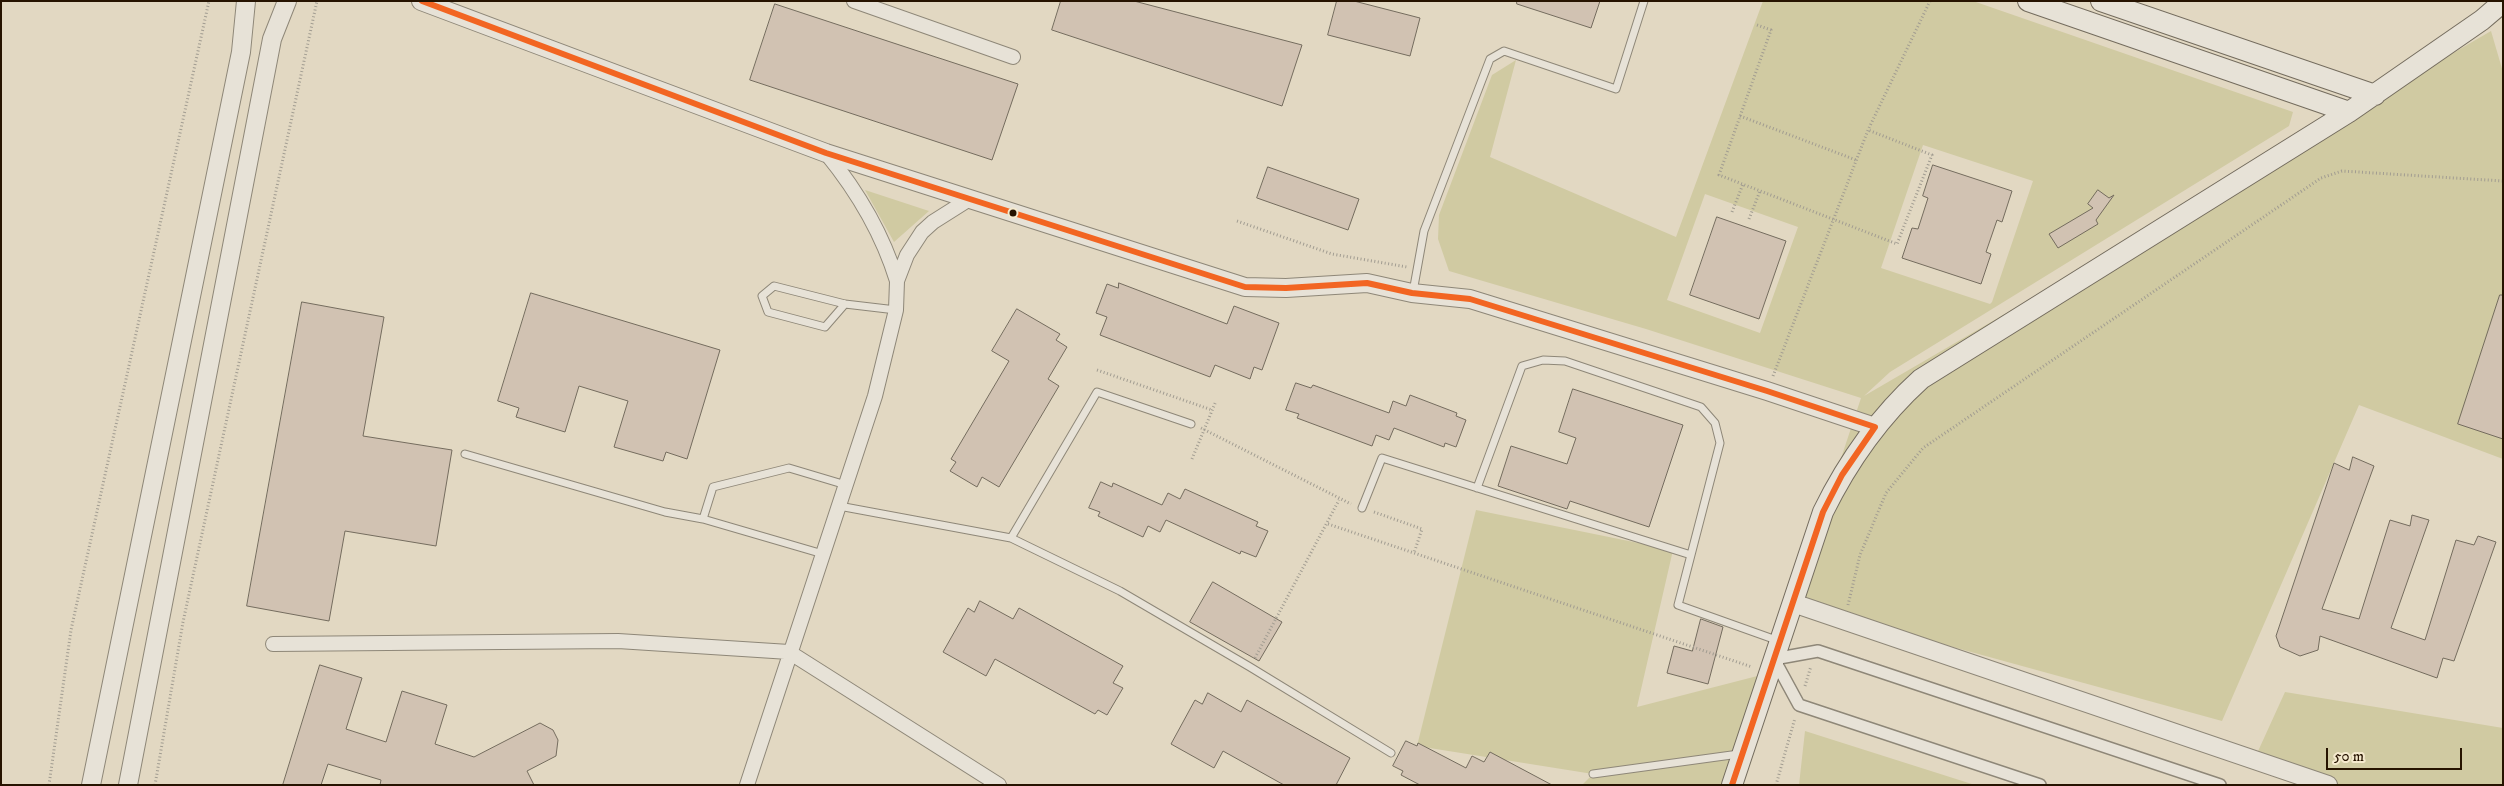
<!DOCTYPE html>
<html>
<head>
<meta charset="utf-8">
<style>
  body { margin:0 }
  #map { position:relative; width:2504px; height:786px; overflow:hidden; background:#e2d8c2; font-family:"IM FELL DW Pica",serif }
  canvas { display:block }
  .frame { position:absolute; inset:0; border:2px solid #261300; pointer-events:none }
  .scale { position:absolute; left:2326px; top:748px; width:136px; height:22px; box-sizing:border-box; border:2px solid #261300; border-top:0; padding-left:6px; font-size:15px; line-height:18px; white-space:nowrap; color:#261300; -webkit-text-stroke:4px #f5eace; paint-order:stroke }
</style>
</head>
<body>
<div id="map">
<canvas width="2504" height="786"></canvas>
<div class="frame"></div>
<div class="scale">50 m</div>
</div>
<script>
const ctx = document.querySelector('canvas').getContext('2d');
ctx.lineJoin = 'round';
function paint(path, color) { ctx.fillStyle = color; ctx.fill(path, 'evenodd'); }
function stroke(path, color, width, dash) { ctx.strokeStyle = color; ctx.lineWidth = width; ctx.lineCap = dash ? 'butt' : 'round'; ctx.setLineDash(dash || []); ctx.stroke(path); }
paint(new Path2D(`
  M1763,1H1973L2293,112L2289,126L1890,372L1864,396L2491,31L2503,72V459L2359,405L2222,721L1793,603L1861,398L1646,329L1449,271L1438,239L1439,215L1492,75L1516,60L1490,157L1676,237ZM1923,145L2033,181L1992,302L1990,304L1881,268ZM1705,194L1798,227L1760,333L1667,300Z
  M865,190L929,211L894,242Z
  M1476,510L1673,550L1637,707L1769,673L1734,785H1582L1593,774L1417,746Z
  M2285,692L2503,728V785H2328L2254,760Z
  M1805,731L1975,785H1799Z`), '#d0caa2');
const building = new Path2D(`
  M1061,1H1134L1302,45L1282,106L1052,30Z
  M1337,1H1354L1420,18L1410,56L1328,35Z
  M1517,1H1600L1591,28L1517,4Z
  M775,4L1018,84L992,160L750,80Z
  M1933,165L2012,191L2002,222L1997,220L1986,252L1991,254L1981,284L1902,258L1912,228L1918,229L1928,198L1923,196Z
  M1268,167L1359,199L1348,230L1257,198Z
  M2098,190L2109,198L2114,195L2096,220L2098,224L2058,248L2049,234L2093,208L2088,204Z
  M1717,217L1786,241L1759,319L1690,295Z
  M1119,283L1227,324L1234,306L1279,323L1262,370L1254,367L1250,379L1215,365L1210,377L1100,335L1107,317L1096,313L1107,284L1118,288Z
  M531,293L720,350L687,459L666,452L663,461L614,447L628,401L579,386L565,432L516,417L519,408L498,401Z
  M2500,295H2503V439L2458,424Z
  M302,302L384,317L363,436L452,450L436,546L345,531L329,621L247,606Z
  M1017,309L1060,334L1056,340L1067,347L1048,379L1059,386L999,487L982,477L977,487L950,471L956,462L951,459L1009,361L992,351Z
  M1296,383L1311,388L1313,385L1389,413L1393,401L1406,406L1410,395L1457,413L1456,416L1466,420L1456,447L1445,443L1444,447L1394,428L1389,440L1376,435L1372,446L1297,418L1299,414L1286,410Z
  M1573,389L1683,425L1649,527L1570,501L1567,509L1498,486L1511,446L1567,464L1576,438L1559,432Z
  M2353,457L2374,466L2322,609L2359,619L2390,520L2410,526L2412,515L2429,520L2391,628L2425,640L2456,540L2474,545L2478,536L2496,542L2454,661L2443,658L2437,678L2320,636L2318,650L2300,656L2280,647L2276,636L2334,463L2349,470Z
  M1101,482L1112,487L1113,483L1162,505L1168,493L1180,499L1185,489L1258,522L1256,526L1268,531L1256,557L1241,551L1240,554L1166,520L1160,532L1148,526L1143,537L1098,516L1100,512L1089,508Z
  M1213,582L1282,622L1259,661L1190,622Z
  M980,601L1013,619L1019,608L1123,666L1113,683L1123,688L1107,715L1098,710L1095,714L995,659L986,676L943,652L968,608L974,612Z
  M1701,619L1723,627L1708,684L1667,673L1674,646L1692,651Z
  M320,665L362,678L346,729L386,742L402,691L447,705L435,744L474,757L540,723L553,730L558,740L556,756L527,771L534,785H380L381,780L328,764L321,785H283Z
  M1208,693L1241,712L1247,700L1350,758L1336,785H1284L1223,751L1214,768L1171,744L1195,700L1202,704Z
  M1406,741L1417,746L1418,743L1466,768L1472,756L1484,762L1490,752L1552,785H1420L1401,775L1403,771L1393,766Z`);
paint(building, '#d1c2b2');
stroke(building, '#746c5e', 1);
const service = new Path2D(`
  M1413,292L1424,231L1490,59L1504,51L1616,89L1644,1
  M845,304L825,327L768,312L762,296L774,286L845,304L896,310
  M465,454L665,512L703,519L823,554
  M1477,488L1522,366L1543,360L1565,361L1701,407L1715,423L1720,443L1678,605L1779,641
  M839,506L1011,538L1120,591L1250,667L1391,753
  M1362,508L1382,458L1691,555
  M703,519L713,487L789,468L846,485
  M1011,538L1097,392L1191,424
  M1593,774L1739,754`);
const pedestrian = new Path2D(`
  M2040,785L1799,705L1774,659L1818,651L2220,785`);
const minor = new Path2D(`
  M854,1L1013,57
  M826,153C858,192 882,232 897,281
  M273,644L618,641L789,652L999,785
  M747,785L875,396L896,310L897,281L907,255L922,232L933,222L971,198`);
const tertiary = new Path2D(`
  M421,1L826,153L1245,287L1286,288L1367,283L1412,293L1470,299L1767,391L1875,427
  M1793,603L2328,785
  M91,785L241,52L246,1
  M128,785L272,39L287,1`);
const secondary = new Path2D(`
  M2028,1L2349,112
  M2101,1L2375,95
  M1732,785L1823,512C1848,461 1879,417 1921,379L2349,112L2482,20L2503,2`);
stroke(service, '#8e8778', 9);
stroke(pedestrian, '#8e8778', 14);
stroke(minor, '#8e8778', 16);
stroke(tertiary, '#8e8778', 20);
stroke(secondary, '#746c5e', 22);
stroke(new Path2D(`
  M1757,25L1771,30L1719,175L1897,244L1932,155L1868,130
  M1740,116L1856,160
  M1732,212L1743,184
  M1749,219L1760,191
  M1237,221L1332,254L1407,267
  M1097,370L1212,410
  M1773,376L1868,130L1930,1
  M1201,428L1351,504
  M1192,459L1216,401
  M1374,512L1422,529L1414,553
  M1328,524L1752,667
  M1848,605L1860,555L1886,493L1923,448L2321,178L2342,171L2503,181
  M1255,658L1339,500
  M1805,686L1811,666
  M49,785L71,630L209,1
  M155,785L183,622L317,1
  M1776,785L1795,718`), '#a19c91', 3, [1, 2.5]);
stroke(service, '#e7e2d7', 7);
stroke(pedestrian, '#e7e2d7', 11);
stroke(minor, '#e7e2d7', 14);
stroke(tertiary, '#e7e2d7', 18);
stroke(secondary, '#e7e2d7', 20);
stroke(new Path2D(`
  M422,1L826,153L1245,287L1286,288L1367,283L1412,293L1470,299L1767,391L1875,427L1842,475L1823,512L1732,785`), '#f26522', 6);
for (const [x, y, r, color] of [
  [1013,213,4.5,"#261300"]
]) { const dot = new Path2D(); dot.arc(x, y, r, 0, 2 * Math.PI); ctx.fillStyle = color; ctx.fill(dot); stroke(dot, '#f5eace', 2); }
</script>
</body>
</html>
